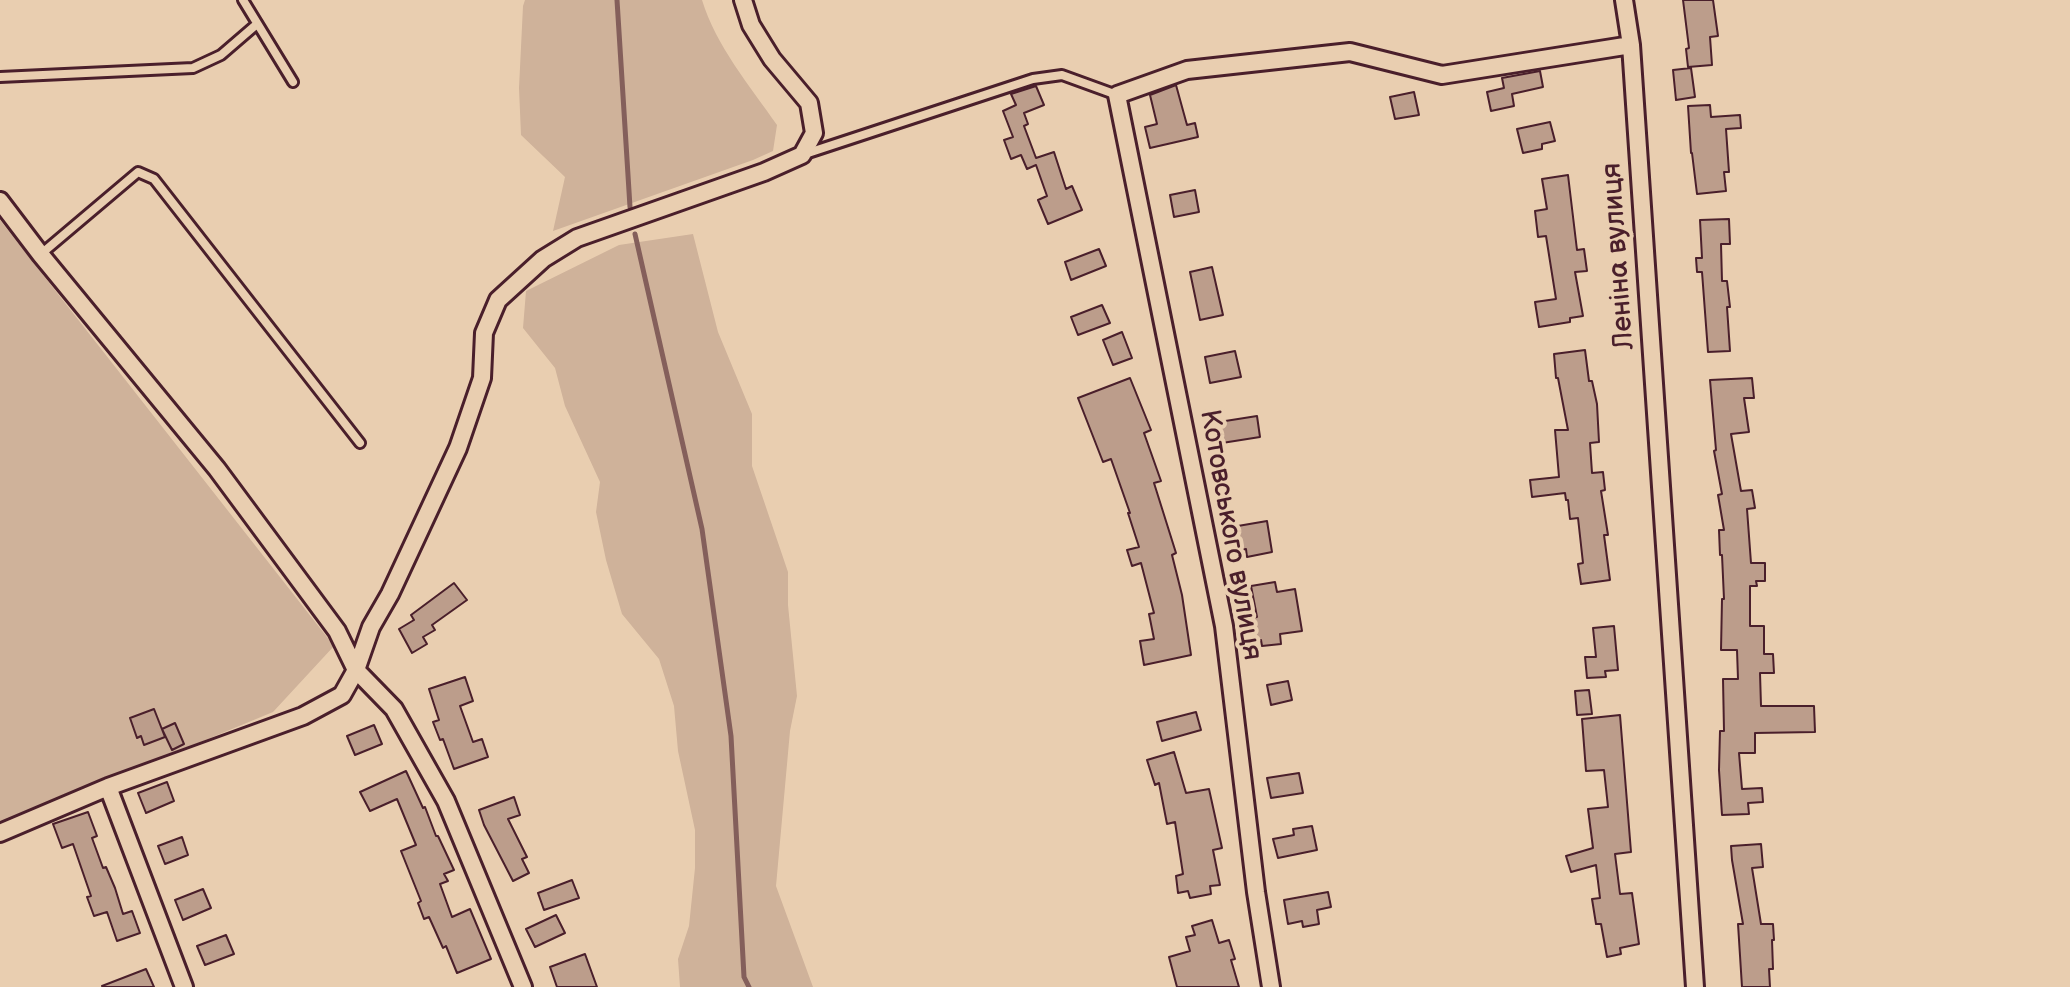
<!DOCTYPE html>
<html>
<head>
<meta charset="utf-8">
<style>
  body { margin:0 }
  canvas { display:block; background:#e9ceb0 }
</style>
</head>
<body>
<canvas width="2070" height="987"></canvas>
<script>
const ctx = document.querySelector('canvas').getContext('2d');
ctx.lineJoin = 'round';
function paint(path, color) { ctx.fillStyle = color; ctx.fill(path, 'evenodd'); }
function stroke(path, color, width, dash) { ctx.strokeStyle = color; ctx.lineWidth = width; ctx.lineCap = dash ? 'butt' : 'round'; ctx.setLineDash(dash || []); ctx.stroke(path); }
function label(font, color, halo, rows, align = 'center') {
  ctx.font = font + ' "Balsamiq Sans",sans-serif'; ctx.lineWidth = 8; ctx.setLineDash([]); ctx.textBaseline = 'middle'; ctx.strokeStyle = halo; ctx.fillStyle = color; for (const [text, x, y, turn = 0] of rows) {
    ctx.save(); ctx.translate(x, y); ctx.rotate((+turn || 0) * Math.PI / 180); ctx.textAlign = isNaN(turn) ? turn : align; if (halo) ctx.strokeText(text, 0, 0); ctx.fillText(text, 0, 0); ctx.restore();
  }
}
paint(new Path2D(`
  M525,0H702C716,46 750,86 777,125L773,151L753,160L553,231L565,177L521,135L519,88L523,6Z
  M0,220L334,646L273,712L0,825Z
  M693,234L718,332L752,414V466L788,572V605L797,696L790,731L776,886L813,987H680L678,959L689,926L695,868V830L678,751L674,706L659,659L622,614L606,560L596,512L600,482L565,406L555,368L523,328L526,291L619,245Z`), '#cfb29a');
stroke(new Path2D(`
  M617,0L630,207
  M635,234L702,529L731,736L744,977L749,987`), '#845f5b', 5);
const building = new Path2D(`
  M1683,0H1713L1718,36L1710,37L1712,65L1688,67L1686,49L1689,48Z
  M1691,68L1695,97L1676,100L1673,70Z
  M1540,71L1543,87L1512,94L1514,106L1491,111L1487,92L1504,88L1502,78Z
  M1176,85L1187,125L1195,123L1198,137L1150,148L1145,127L1157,124L1150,95Z
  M1036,86L1044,105L1024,113L1028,124L1024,126L1036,158L1054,152L1066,189L1072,186L1082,210L1048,224L1038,200L1047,196L1036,165L1027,169L1021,155L1011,159L1004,140L1013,137L1003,111L1016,105L1011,94Z
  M1414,92L1419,115L1395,119L1390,97Z
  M1710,105L1711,117L1740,115L1741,128L1726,129L1729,172H1724L1726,191L1697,194L1692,153H1691L1688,106Z
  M1550,122L1555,141L1542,144V149L1523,153L1517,129Z
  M1568,175L1577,250L1584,249L1587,271L1575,272L1583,316L1570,318V322L1539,327L1535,302L1556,299L1546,236L1538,237L1535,211L1547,209L1542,179Z
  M1195,190L1199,212L1174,217L1170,195Z
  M1729,219L1730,244H1721L1722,281H1727L1730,307H1727L1730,351L1708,352L1702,272H1697L1696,258H1702L1700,220Z
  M1099,249L1106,266L1071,280L1065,262Z
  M1212,267L1223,315L1200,320L1190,272Z
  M1102,305L1110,323L1078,335L1071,317Z
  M1122,332L1132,358L1113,365L1103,340Z
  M1585,350L1589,381H1592L1597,404L1599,442L1590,443L1592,473L1603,472L1605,490L1601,491L1608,535H1604L1610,580L1581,584L1578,564L1583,563L1578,518L1570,519L1568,500H1566L1565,493L1532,497L1530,480L1559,477L1555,430H1568L1558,378H1556L1554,354Z
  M1235,351L1241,377L1210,383L1205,357Z
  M1130,378L1151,430L1144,433L1161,481L1154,483L1176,553L1172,555L1182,595L1191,655L1144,665L1140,641L1154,639L1149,614L1154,613L1141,563L1132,566L1127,550L1139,547L1128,513H1130L1111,459L1103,462L1078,398Z
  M1752,378L1754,398H1744L1749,432L1731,434L1741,491L1752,490L1755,508L1747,509L1751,563H1765V581H1756L1757,586H1750V626H1764V654H1773L1774,673H1760L1761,706H1814L1815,732L1755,733V753H1739L1742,789L1762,788L1763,802L1748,803L1749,814L1722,815L1719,770L1720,731H1724L1723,679H1738L1737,650H1721L1722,599H1724L1722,555H1720L1719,530H1724L1718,495L1722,494L1714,451L1716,450L1710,380Z
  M1257,416L1260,437L1222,443L1219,422Z
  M1267,521L1272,552L1247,557L1246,549L1237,551L1232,527Z
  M1275,582L1277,592L1295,589L1302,631L1280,634L1281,644L1262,646L1261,640L1253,641L1250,618L1257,617L1251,586Z
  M454,583L467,600L432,625L435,630L423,637L427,644L412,653L399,629L414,620L411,615Z
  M1614,626L1618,670L1605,671L1606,677L1587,678L1585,657H1596L1593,628Z
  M465,677L473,701L460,706L473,742L482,739L488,757L454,769L443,739L440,740L433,722L439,720L429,689Z
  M1288,681L1292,700L1271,705L1267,685Z
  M1589,690L1592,714L1577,715L1575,691Z
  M154,709L165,737L144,745L141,736L137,738L130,718Z
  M1196,712L1201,730L1162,741L1157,722Z
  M1620,715L1631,852L1615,854L1620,894L1632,893L1639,944L1620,948L1621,954L1607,957L1601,924H1596L1592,899L1600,898L1596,865L1571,872L1566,856L1593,848L1588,809L1608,807L1604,770L1586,771L1582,719Z
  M175,723L184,744L172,750L162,729Z
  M374,725L382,744L355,755L347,736Z
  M1174,752L1186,793L1209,789L1222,848L1213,850L1220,885L1210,886L1211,894L1190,898L1188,891L1178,893L1176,876L1183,874L1175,822L1167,824L1159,783L1155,785L1147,760Z
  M406,771L423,808L425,807L436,836H438L454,870L444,874L448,881L440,884L452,917L470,909L491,959L457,973L446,946L443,948L429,917L424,919L418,903L421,901L401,851L416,845L397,799L370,811L360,792Z
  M1299,773L1303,793L1271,798L1267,778Z
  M167,782L174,801L146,813L138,793Z
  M514,797L520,815L508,819L527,857L522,859L529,873L513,881L484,825L479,810Z
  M88,812L97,836L92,838L103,868L106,867L115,888L123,914L132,911L140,933L117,941L107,912L94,916L87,897L91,896L73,844L62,848L53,824Z
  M1312,826L1317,850L1278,858L1273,839L1294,835L1293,829Z
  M182,837L188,855L165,864L158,846Z
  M1761,844L1763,867L1752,868L1761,924H1773L1774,940H1772L1773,969H1769L1770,987H1742L1738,924H1743L1732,860L1731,846Z
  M572,880L579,898L544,910L538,893Z
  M203,889L211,908L183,920L175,900Z
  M1328,892L1331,907L1317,910L1319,924L1303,927L1302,921L1288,924L1284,900Z
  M556,915L565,933L535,947L526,929Z
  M1212,920L1219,943L1229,940L1235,959L1231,960L1239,987H1177L1169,957L1190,951L1186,937L1195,935L1192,926Z
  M226,935L234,954L205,965L197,946Z
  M585,954L597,987H557L550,967Z
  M146,969L154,987H103L102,986Z`);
paint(building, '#bc9d8b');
stroke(building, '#4a1f2b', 2);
const lane = new Path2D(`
  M243,0L293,82
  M0,77L193,68L221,55L257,24
  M805,154L1033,79L1062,75L1117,95
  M41,254L138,172L154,179L360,443`);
const street = new Path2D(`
  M1624,0L1631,45L1695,987
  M0,201L41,255L217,469L337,631L356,670L394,709L446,801L523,987
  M108,787L184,987
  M0,833L108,787L303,716L342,695L356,670L371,627L390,594L458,448L482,378L484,333L498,300L543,259L577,238L764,172L802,155L814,133L809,103L772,59L751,25L743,0
  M1271,987L1256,892L1224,626L1117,95L1187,70L1350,52L1442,75L1631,45`);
stroke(lane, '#4a1f2b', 14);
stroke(street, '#4a1f2b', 22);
stroke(lane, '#e9ceb0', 8);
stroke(street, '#e9ceb0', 16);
label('28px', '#4a1f2b', '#e9ceb0', [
  ["Леніна вулиця",1619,256,-94],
  ["Котовського вулиця",1230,535,80]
]);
</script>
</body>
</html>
